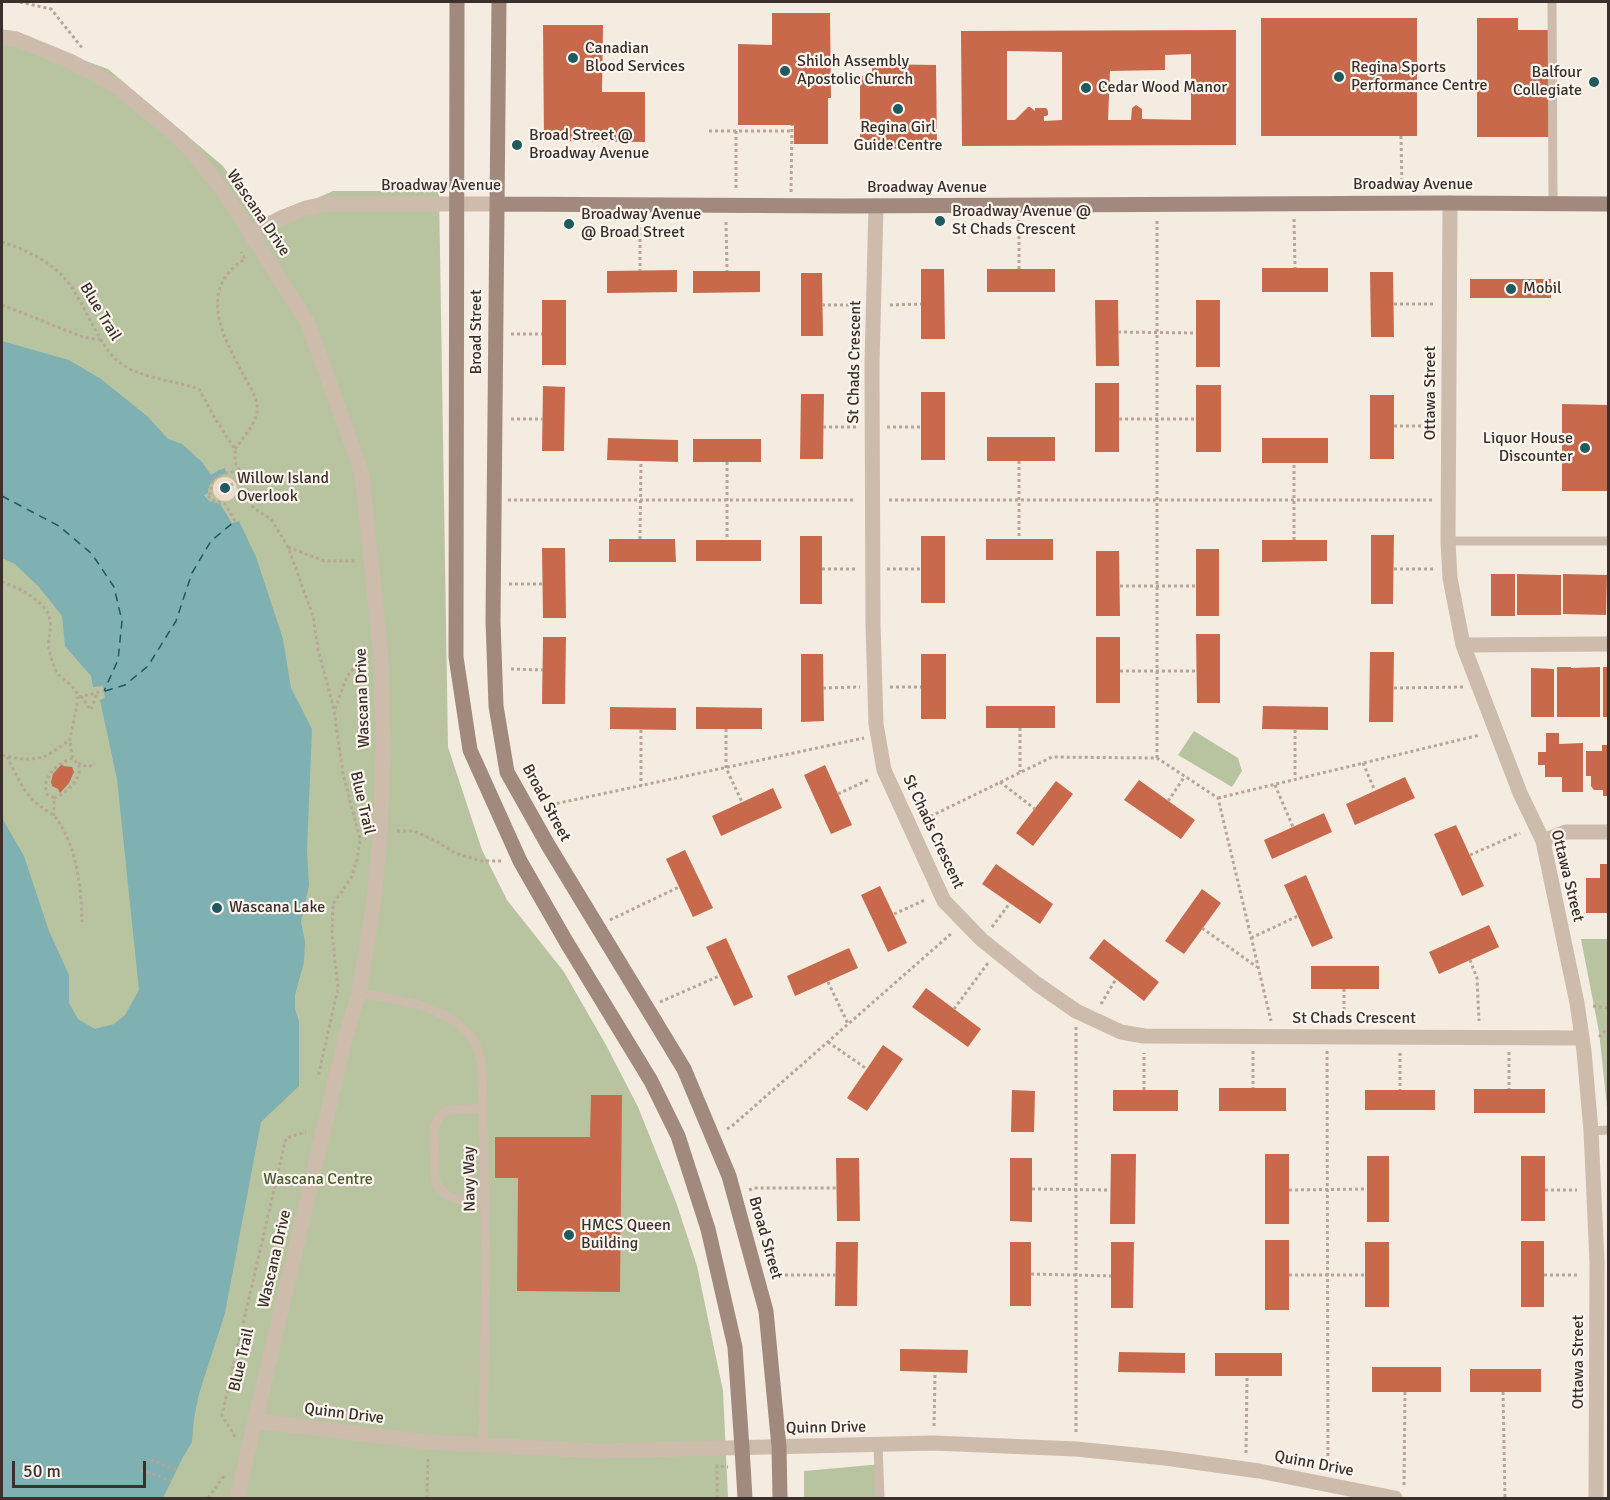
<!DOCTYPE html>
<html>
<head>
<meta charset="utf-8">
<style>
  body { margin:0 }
  #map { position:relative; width:1610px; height:1500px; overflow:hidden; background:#f4ebe1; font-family:Signika,sans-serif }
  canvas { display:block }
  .frame { position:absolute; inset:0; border:3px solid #3b302b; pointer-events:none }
  .scale { position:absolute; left:12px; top:1461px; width:134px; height:27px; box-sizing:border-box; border:3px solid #3b302b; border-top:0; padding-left:8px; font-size:18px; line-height:21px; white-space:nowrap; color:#3b302b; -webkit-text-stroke:4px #fbf5ee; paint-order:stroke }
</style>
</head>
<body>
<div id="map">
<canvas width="1610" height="1500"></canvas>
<div class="frame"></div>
<div class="scale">50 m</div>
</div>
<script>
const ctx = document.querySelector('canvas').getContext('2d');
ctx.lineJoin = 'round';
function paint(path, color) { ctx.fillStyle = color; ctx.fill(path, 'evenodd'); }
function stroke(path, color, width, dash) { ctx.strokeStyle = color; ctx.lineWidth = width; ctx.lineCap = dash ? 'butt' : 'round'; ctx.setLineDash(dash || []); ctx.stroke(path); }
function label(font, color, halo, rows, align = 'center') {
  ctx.font = font + ' Signika,sans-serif'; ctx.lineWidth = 4.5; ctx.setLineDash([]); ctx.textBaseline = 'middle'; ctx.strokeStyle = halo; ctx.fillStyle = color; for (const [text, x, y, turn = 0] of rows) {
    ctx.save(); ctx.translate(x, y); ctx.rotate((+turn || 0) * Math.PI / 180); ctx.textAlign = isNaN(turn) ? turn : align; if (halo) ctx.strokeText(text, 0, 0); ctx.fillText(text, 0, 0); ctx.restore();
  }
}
paint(new Path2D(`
  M2,32L17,36L108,69L223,166L262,222L333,191H439L448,747L482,850L507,900L564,972L606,1045L638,1107L676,1202L697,1266L723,1391L728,1498H2Z
  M1194,731L1238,758L1242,771L1232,787L1178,755Z
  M1581,939H1608V1116L1599,1032Z
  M882,1464L883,1498H804V1471Z`), '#b8c4a0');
paint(new Path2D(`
  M213 489a12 12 0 1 1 24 0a12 12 0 1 1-24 0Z`), '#ecdcc8');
paint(new Path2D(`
  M2,341L69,360L101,379L147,416L168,439L182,444L202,462L211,475L219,470L225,468L226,473C216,478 208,481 208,493L204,495L209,501L220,504L232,523L239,521L256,557L283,639L291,688L312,729L307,850L309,886L301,922L305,942L304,962L295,995V1009L299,1021V1086L261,1122L225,1313L199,1394L194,1418L192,1442L183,1457L163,1498H2V818L24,856L49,931L69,975V1003L78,1019L95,1029L114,1024L125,1015L139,990L117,779L100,700L105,698L103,686L93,687L91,676L65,646L62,616L39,587L15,564L2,558Z`), '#7fb0b2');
stroke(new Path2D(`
  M2,496L59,526L92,554L114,587L122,621L118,660L104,691
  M105,691L125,685L148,666L176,621L192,573L211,541L235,521`), '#1f5a5e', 1.5, [8, 6]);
paint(new Path2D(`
  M772,13H830L831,98H828V144H794V125H738V44L772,45Z
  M1261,18H1417V136H1261Z
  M1477,18H1518V30H1550V137H1477Z
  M543,25H603L602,92H645V142L544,141Z
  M1236,30V145L962,146L961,31ZM1007,51L1062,52V120L1044,121V116H1046L1048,115V111L1046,108H1035V111L1030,107H1028L1015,120H1007ZM1191,54V120L1142,119V109L1136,105L1132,108L1131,120H1108L1110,71L1165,70V55Z
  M872,64L936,65L937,144H924V149H893V143H891L888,147H885L882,143H860V76H872Z
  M1262,268H1328V292H1262Z
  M921,269H944L945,339H921Z
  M987,269H1055V292H987Z
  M677,270V292L607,293V271Z
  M693,271H760V292L693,293Z
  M1370,272H1393L1394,337H1371Z
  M801,273H822L823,336H801Z
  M1470,279H1551V298H1470Z
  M542,300H566V365H542Z
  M1095,300H1118L1119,366H1096Z
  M1196,300H1220V367H1196Z
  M1095,383H1119V452H1095Z
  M1196,385H1221V452H1196Z
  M543,386L565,387L564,451H542Z
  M921,392H945V460H921Z
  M801,394H824L823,459H800Z
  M1370,395H1394V459H1370Z
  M1562,404L1608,405V491H1562Z
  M987,437H1055V461H987Z
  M608,438L678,440V462L607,460Z
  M1262,438H1328V463H1262Z
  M693,439H761V462H693Z
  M1371,535H1394L1393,604H1371Z
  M800,536H822V604H800Z
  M921,536H945V603H921Z
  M609,539H675L676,562H609Z
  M986,539H1053V560H986Z
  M696,540H761V561H696Z
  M1262,540H1327V561L1262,562Z
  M542,548H565L566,618H543Z
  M1196,549H1219V616H1196Z
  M1096,551H1119L1120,616H1096Z
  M1491,574H1515V616H1491Z
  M1517,574L1561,575V615H1517Z
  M1563,574L1607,575L1606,615L1563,614Z
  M1196,634H1220V703H1197Z
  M543,637H566L565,704H542Z
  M1096,637H1120V703H1096Z
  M1370,652H1394L1393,722H1369Z
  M801,654H823L824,721L801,722Z
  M921,654H946V719H921Z
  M1557,667H1571V668L1600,667V717H1557Z
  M1603,667H1608V717H1603Z
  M1531,668L1554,669V717H1531Z
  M986,706H1055V728H986Z
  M1263,706L1328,707V730L1262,729Z
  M610,707L676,708V730L610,729Z
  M696,707L762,708V729H696Z
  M1546,733H1559V744L1583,743V792H1562V777H1545V765H1538V752H1546Z
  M1602,745H1608V796H1603V790H1594L1591,786V776H1586V751H1602Z
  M62,764L63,766L72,767L74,772L69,783L60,793L58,789L52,786L51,782L53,774Z
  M825,765L852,825L831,834L804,775Z
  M1405,777L1415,798L1355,825L1346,804Z
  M1139,780L1195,820L1181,839L1124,800Z
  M1056,781L1073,794L1033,846L1016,833Z
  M773,788L782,808L721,836L712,816Z
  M1324,813L1332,832L1272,859L1264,840Z
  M1456,825L1484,886L1462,896L1434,834Z
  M685,850L713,908L693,917L666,859Z
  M996,864L1053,904L1040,924L982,884Z
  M1600,864H1608V913H1586V878H1600Z
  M1306,875L1333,938L1312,947L1284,885Z
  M880,886L907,943L888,952L861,895Z
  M1202,889L1221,903L1184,954L1165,941Z
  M1489,925L1499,947L1439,974L1429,952Z
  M726,938L753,997L734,1006L706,947Z
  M1104,939L1159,982L1144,1001L1089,958Z
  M849,948L858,968L795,996L787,976Z
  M1311,966H1379V989H1311Z
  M926,988L981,1029L968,1047L912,1007Z
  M883,1045L903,1059L867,1111L847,1098Z
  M1219,1088H1286V1111H1219Z
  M1474,1089H1545V1113H1474Z
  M1012,1090L1035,1091L1034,1132H1011Z
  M1113,1090H1178V1111H1113Z
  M1365,1090H1435V1110H1365Z
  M591,1095H622L620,1292L517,1291L518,1178H495V1137H590Z
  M1111,1154H1136L1135,1224H1110Z
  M1265,1154H1289V1224H1265Z
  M1367,1156H1389V1222H1367Z
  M1521,1156H1545V1221H1521Z
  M836,1158H859L860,1221H837Z
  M1010,1158H1032V1222L1010,1221Z
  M1265,1240H1289V1310H1265Z
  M1521,1241H1544V1307H1521Z
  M836,1242H858L857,1306H835Z
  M1010,1242H1031V1306H1010Z
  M1111,1242H1134L1133,1308H1111Z
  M1365,1242H1389V1307H1365Z
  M900,1349L968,1350L967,1373L900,1371Z
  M1119,1352L1185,1353V1373L1118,1372Z
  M1215,1353H1282V1376H1215Z
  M1372,1367H1441V1392H1372Z
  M1470,1369H1541V1392H1470Z`), '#c8694b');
stroke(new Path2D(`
  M20,2L51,9L83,49
  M709,131H792
  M736,131V189
  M1401,136L1402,187
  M791,192L792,125
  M1294,219L1295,268
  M640,221V271
  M726,222L727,271
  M2,242C29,251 57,264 73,289C80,300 85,311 91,322C99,336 107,353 120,363C140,378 176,381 199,389L216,420L235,449V462L239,470L246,477L250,504L255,509L271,519L288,547L313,616L318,649L334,710L343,774L360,839L357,860L351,878L333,904L332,933L338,988L318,1077
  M1019,269V220
  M1394,304H1434
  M2,305L83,337L101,340
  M822,305H859
  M890,305L921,304
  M1118,332L1196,333
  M511,334H542
  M511,419H543
  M1119,419H1196
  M1394,426H1434
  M823,427H856
  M887,427H921
  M235,449C243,438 254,426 257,413C259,399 249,385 243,374C222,335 197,289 245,259L241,252
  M1019,461V539
  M727,462V540
  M225,488L246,477
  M508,500H856
  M889,500H1432
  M235,521L225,504L212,500L207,495L211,493C210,471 223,476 239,470
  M640,539L641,461
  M1294,540V463
  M288,547L324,561H355
  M822,569H856
  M887,569H921
  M1394,569H1434
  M2,582C17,586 49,603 50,621C52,636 45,640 51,657C53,663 54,669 58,674C64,680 75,687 77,694C79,701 71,732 70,740C62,745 54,752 45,756C33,761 14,759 2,755
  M509,584H543
  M1120,586H1196
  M511,669L543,670
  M1120,671H1197
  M890,687H921
  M823,688L860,687
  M1394,688L1464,687
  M81,696L91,710L97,693
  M79,697L104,691
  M335,709L347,676L364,658
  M1020,728V772
  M726,729V768L742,802
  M641,730V786
  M1295,730V779
  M7,757C14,770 21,786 30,797C37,806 50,811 56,818C77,846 81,887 82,922
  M1157,758V219
  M78,763L88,767L95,764
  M1363,763L1375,791
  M1000,782L1035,809
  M1275,785L1293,827
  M838,794L870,779
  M54,798L47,794C41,776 58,763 73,758
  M1218,798L1480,735
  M1168,801L1185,776
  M545,806L864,738
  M54,816V798C65,794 85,778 78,763C77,762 75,761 74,760C71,755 71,746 70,740
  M925,819L1052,757L1157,758L1218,798L1271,1021
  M397,831H414L436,841L455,853L481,861H504
  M1470,855L1520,833
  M894,914L925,900
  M610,920L679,887
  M992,927L1010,903
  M1202,928L1257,967
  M1251,938L1298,916
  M1470,960L1477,978L1479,1021
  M828,982L848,1024
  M1344,989V1020
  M660,1002L719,976
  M1101,1004L1116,979
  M1593,1006L1608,1008
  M954,1009L988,963
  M1076,1027V1435
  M1599,1037L1608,1028
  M828,1042L867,1069
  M1253,1051V1088
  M1327,1051L1328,1468
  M1509,1052V1089
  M1400,1053V1090
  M1144,1090V1053
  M727,1129L732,1126L953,932
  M1032,1189L1109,1190
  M749,1190L754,1188H837
  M1289,1190L1367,1189
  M1545,1190H1577
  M1031,1274L1111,1276
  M773,1275H836
  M1289,1275H1365
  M1544,1275H1580
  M1503,1392L1505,1498
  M934,1426L935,1374
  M235,1437L222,1415L286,1138L306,1132
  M1246,1453L1247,1376
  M151,1460L177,1470
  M141,1470L171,1481
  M1404,1485L1405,1392
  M208,1498L224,1476
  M427,1498L428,1456
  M717,1498V1466L728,1467`), '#b9a596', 3, [3, 3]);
stroke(new Path2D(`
  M1552,2L1553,204
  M1448,541H1608
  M359,993C397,1000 445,1004 471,1037C478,1046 480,1058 482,1068L486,1263L483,1446
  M483,1108L450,1110L443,1113L438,1119L434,1129L435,1180L439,1188L447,1195L456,1199L485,1198
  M1591,1131L1608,1130
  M878,1445L880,1498`), '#cdbbac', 9);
stroke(new Path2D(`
  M2,37L16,39L72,62L116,86L182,141L194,154L222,189L308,323L362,474L381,657L383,752L380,837L373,908L359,993L345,1039L237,1498
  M1450,203L1448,541L1450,578L1463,645L1520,793L1543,841L1577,1003L1584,1051L1591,1131L1597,1262L1596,1498
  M876,206L872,364L873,624L876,724L884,770L944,901L982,940L1037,984L1076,1011L1121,1032L1144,1036L1582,1038
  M251,233L281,218L306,208L328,204H497
  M1463,645L1608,644
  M1543,841L1566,832H1608
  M255,1421L428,1442L597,1451L934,1443L1076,1449L1165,1458L1259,1471L1395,1498`), '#cdbbac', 15);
stroke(new Path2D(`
  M457,2L456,657L470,750L520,861L567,943L651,1081L678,1136L708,1229L735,1347L742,1448L745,1498
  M499,2L493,621L496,706L507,772L548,845L684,1069L729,1176L766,1311L779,1447L780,1498
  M497,204L845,206L1441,203L1608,204`), '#a18a7d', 15);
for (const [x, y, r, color] of [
  [573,58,6,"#1f5a5e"],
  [785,71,6,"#1f5a5e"],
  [1339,77,6,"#1f5a5e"],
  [1594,82,6,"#1f5a5e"],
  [1086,88,6,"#1f5a5e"],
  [898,109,6,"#1f5a5e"],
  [517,145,6,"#1f5a5e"],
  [940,221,6,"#1f5a5e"],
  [569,224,6,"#1f5a5e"],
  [1511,289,6,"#1f5a5e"],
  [1585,448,6,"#1f5a5e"],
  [225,488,6,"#1f5a5e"],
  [217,908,6,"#1f5a5e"],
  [569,1235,6,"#1f5a5e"]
]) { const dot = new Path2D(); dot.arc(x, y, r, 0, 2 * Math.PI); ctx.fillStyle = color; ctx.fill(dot); stroke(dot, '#fbf5ee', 2); }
label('16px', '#3b302b', '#fbf5ee', [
  ["Canadian",585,49],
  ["Blood Services",585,67],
  ["Shiloh Assembly",797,62],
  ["Apostolic Church",797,80],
  ["Regina Sports",1351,68],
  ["Performance Centre",1351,86],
  ["Balfour",1582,73,"right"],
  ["Collegiate",1582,91,"right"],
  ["Cedar Wood Manor",1098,88],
  ["Regina Girl",898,128,"center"],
  ["Guide Centre",898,146,"center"],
  ["Broad Street @",529,136],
  ["Broadway Avenue",529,154],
  ["Broadway Avenue @",952,212],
  ["St Chads Crescent",952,230],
  ["Broadway Avenue",581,215],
  ["@ Broad Street",581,233],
  ["Mobil",1523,289],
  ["Liquor House",1573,439,"right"],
  ["Discounter",1573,457,"right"],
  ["Willow Island",237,479],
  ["Overlook",237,497],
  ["Wascana Lake",229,908],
  ["HMCS Queen",581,1226],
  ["Building",581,1244]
], 'left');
label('16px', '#3b302b', '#fbf5ee', [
  ["Broadway Avenue",1413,185],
  ["Broadway Avenue",441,186],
  ["Broadway Avenue",927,188],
  ["Wascana Drive",258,213,56],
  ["Blue Trail",100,312,59],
  ["Broad Street",477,332,-90],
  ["St Chads Crescent",855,362,-89],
  ["Ottawa Street",1431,393,-90],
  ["Wascana Drive",363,698,-92],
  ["Blue Trail",362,803,77],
  ["Broad Street",546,803,62],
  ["St Chads Crescent",933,832,65],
  ["Ottawa Street",1567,876,76],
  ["St Chads Crescent",1354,1019],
  ["Navy Way",470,1179,-91],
  ["Broad Street",765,1238,74],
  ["Wascana Drive",275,1259,-77],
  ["Blue Trail",242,1360,-77],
  ["Ottawa Street",1579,1362,-90],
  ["Quinn Drive",344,1414,7],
  ["Quinn Drive",826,1428,-1],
  ["Quinn Drive",1314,1464,11]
]);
label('16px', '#4a5a2e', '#fbf5ee', [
  ["Wascana Centre",318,1180]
]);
</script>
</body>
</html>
